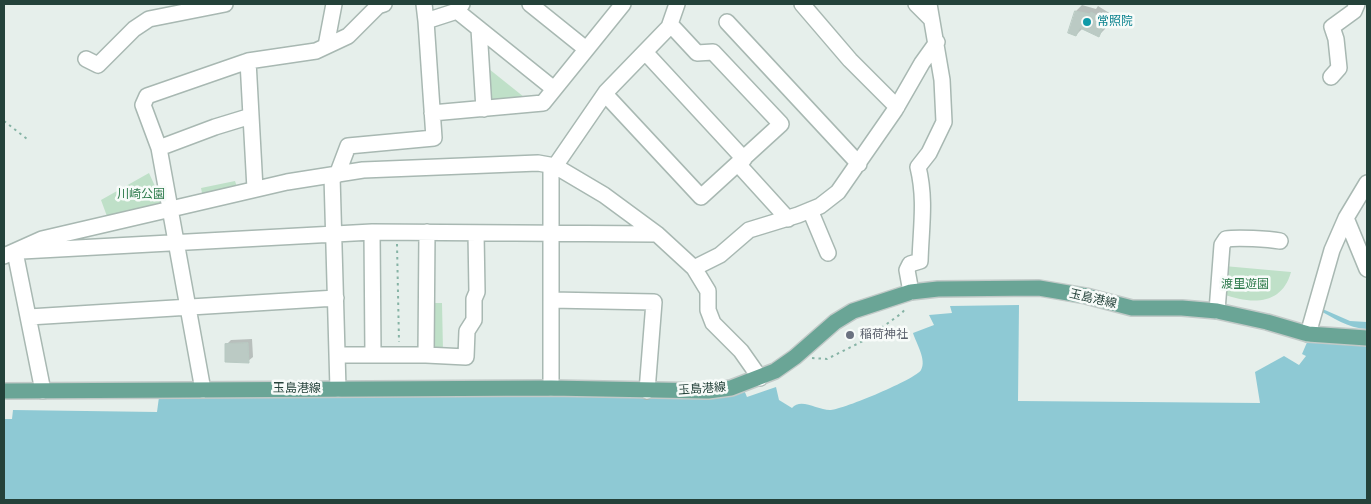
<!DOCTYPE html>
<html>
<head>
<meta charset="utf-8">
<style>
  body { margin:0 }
  #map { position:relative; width:1371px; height:504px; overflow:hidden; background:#e6efeb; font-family:"Noto Sans",sans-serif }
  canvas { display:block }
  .frame { position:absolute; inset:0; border:5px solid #24423a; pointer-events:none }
</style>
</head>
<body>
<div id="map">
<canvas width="1371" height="504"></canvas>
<div class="frame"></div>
</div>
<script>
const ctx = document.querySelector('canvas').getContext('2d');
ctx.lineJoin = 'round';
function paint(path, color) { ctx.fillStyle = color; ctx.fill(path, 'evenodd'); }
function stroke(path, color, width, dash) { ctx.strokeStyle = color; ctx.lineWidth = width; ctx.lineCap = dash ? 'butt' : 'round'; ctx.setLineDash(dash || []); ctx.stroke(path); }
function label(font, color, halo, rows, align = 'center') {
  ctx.font = font + ' "Noto Sans","Noto Sans JP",sans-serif'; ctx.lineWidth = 5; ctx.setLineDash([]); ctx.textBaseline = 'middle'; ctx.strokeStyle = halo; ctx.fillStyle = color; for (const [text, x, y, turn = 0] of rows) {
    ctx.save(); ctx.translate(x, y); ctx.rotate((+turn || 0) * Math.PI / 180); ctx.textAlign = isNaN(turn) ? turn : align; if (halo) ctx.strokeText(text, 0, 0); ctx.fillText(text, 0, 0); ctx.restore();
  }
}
paint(new Path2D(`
  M484,65L529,101L491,104Z
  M149,173L163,204L108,219L101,200Z
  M235,181L238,190L203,198L201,188Z
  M1224,266L1291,272C1282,305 1252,305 1223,294Z
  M432,303H442L443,351H432Z`), '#bfe0c8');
paint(new Path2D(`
  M1019,305L1018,401L1260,403L1255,372L1284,356L1299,365L1306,356L1302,354L1308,340L1367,344V500H4V419H12L13,410L157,412L159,397L744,390L747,397L776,387L779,400L792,408C801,397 819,411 831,410C844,409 916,379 921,370C927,360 916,343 913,333L934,325L929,315L952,313L950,306Z
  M1318,307L1350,321L1367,322V329C1347,328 1334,318 1317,309Z`), '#8ec9d4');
paint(new Path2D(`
  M1082,5L1096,9L1098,6L1111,14L1105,29L1099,35L1083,28L1076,35V11Z
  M851,332L853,334L850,337L848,335Z
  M252,339L253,357L248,361L227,344L231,340Z`), '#0003');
const building = new Path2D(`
  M1075,11L1090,14L1091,12L1106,20L1099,37L1080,28L1076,36L1068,33Z
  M248,343L249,363L225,362V344Z`);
paint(building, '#bbcac4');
stroke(building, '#b8c9c2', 1);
const minor = new Path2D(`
  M424,4L426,21
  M530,4L586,49
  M802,4L850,60L897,107
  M916,4L931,19
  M457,11L554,89
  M727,22L859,164
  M479,29L484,109
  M326,46L334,4
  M645,52L744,159
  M86,59L98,65L134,29L149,19L225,4
  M1331,77L1339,68L1336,39L1332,27L1354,11L1357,4
  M605,94L701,197L781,124L713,52L697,53L670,24
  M432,113L543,103L623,4
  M159,148L215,127L251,116
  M738,164L788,219
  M337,175L348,146L434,138L426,21L457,11L462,4
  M332,176L338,389
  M255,189L248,61L316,51L348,36L378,6L384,4
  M810,210L828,253
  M1346,218L1367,269
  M372,232L373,355
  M22,251L372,232L657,234
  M15,252L43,391
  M4,256L42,239L287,182L363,170L538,163L555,166L604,195L657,234L694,268L708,291V310L713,323L741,351L760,378
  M694,268L720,255L749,230L798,215L820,206L838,192L895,110L922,63L937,42
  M911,292L907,270L910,264L920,261C921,227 926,200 918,167L929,153L944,122L942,80L929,4
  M551,300L654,302L647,391
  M1217,311L1222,245L1226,239C1237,237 1269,239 1280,241
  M29,317L336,298
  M1308,334L1332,250L1346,218L1367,183
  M338,355H426L427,232
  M426,355L466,357L467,331L474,320V299L477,292L476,233
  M551,388V172L606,92L669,27L677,4
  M203,390L159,148L143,105L147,96L248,61`);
const major = new Path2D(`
  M4,391L551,388L708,391L731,388L775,371L795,357L835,322L853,311L911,292L938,289L1039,288L1086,296L1132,308H1182L1217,311L1267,322L1308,334L1367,338`);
stroke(minor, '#a8b8b2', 18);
stroke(major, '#c2cac8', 18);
stroke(new Path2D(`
  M4,121L27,139
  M397,244L399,342
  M812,358L827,359L863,341L902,313L906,308`), '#86b3a5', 2, [2.5, 4]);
stroke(minor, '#fff', 15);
stroke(major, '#6aa596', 15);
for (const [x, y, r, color] of [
  [1087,22,5,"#0f9aa8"],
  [850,335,5,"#6b7280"]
]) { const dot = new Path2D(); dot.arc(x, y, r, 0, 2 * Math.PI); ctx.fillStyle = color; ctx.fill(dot); stroke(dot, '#f7fbf9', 2); }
label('12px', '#0d838f', '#f7fbf9', [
  ["常照院",1097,22]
], 'left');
label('12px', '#2d7a4b', '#f7fbf9', [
  ["川崎公園",141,195],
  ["渡里遊園",1245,285]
]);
label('12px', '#24423a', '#f7fbf9', [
  ["玉島港線",1093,299,13],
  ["玉島港線",297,389],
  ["玉島港線",702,389,-4]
]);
label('12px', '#5b616d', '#f7fbf9', [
  ["稲荷神社",860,335]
], 'left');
</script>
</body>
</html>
